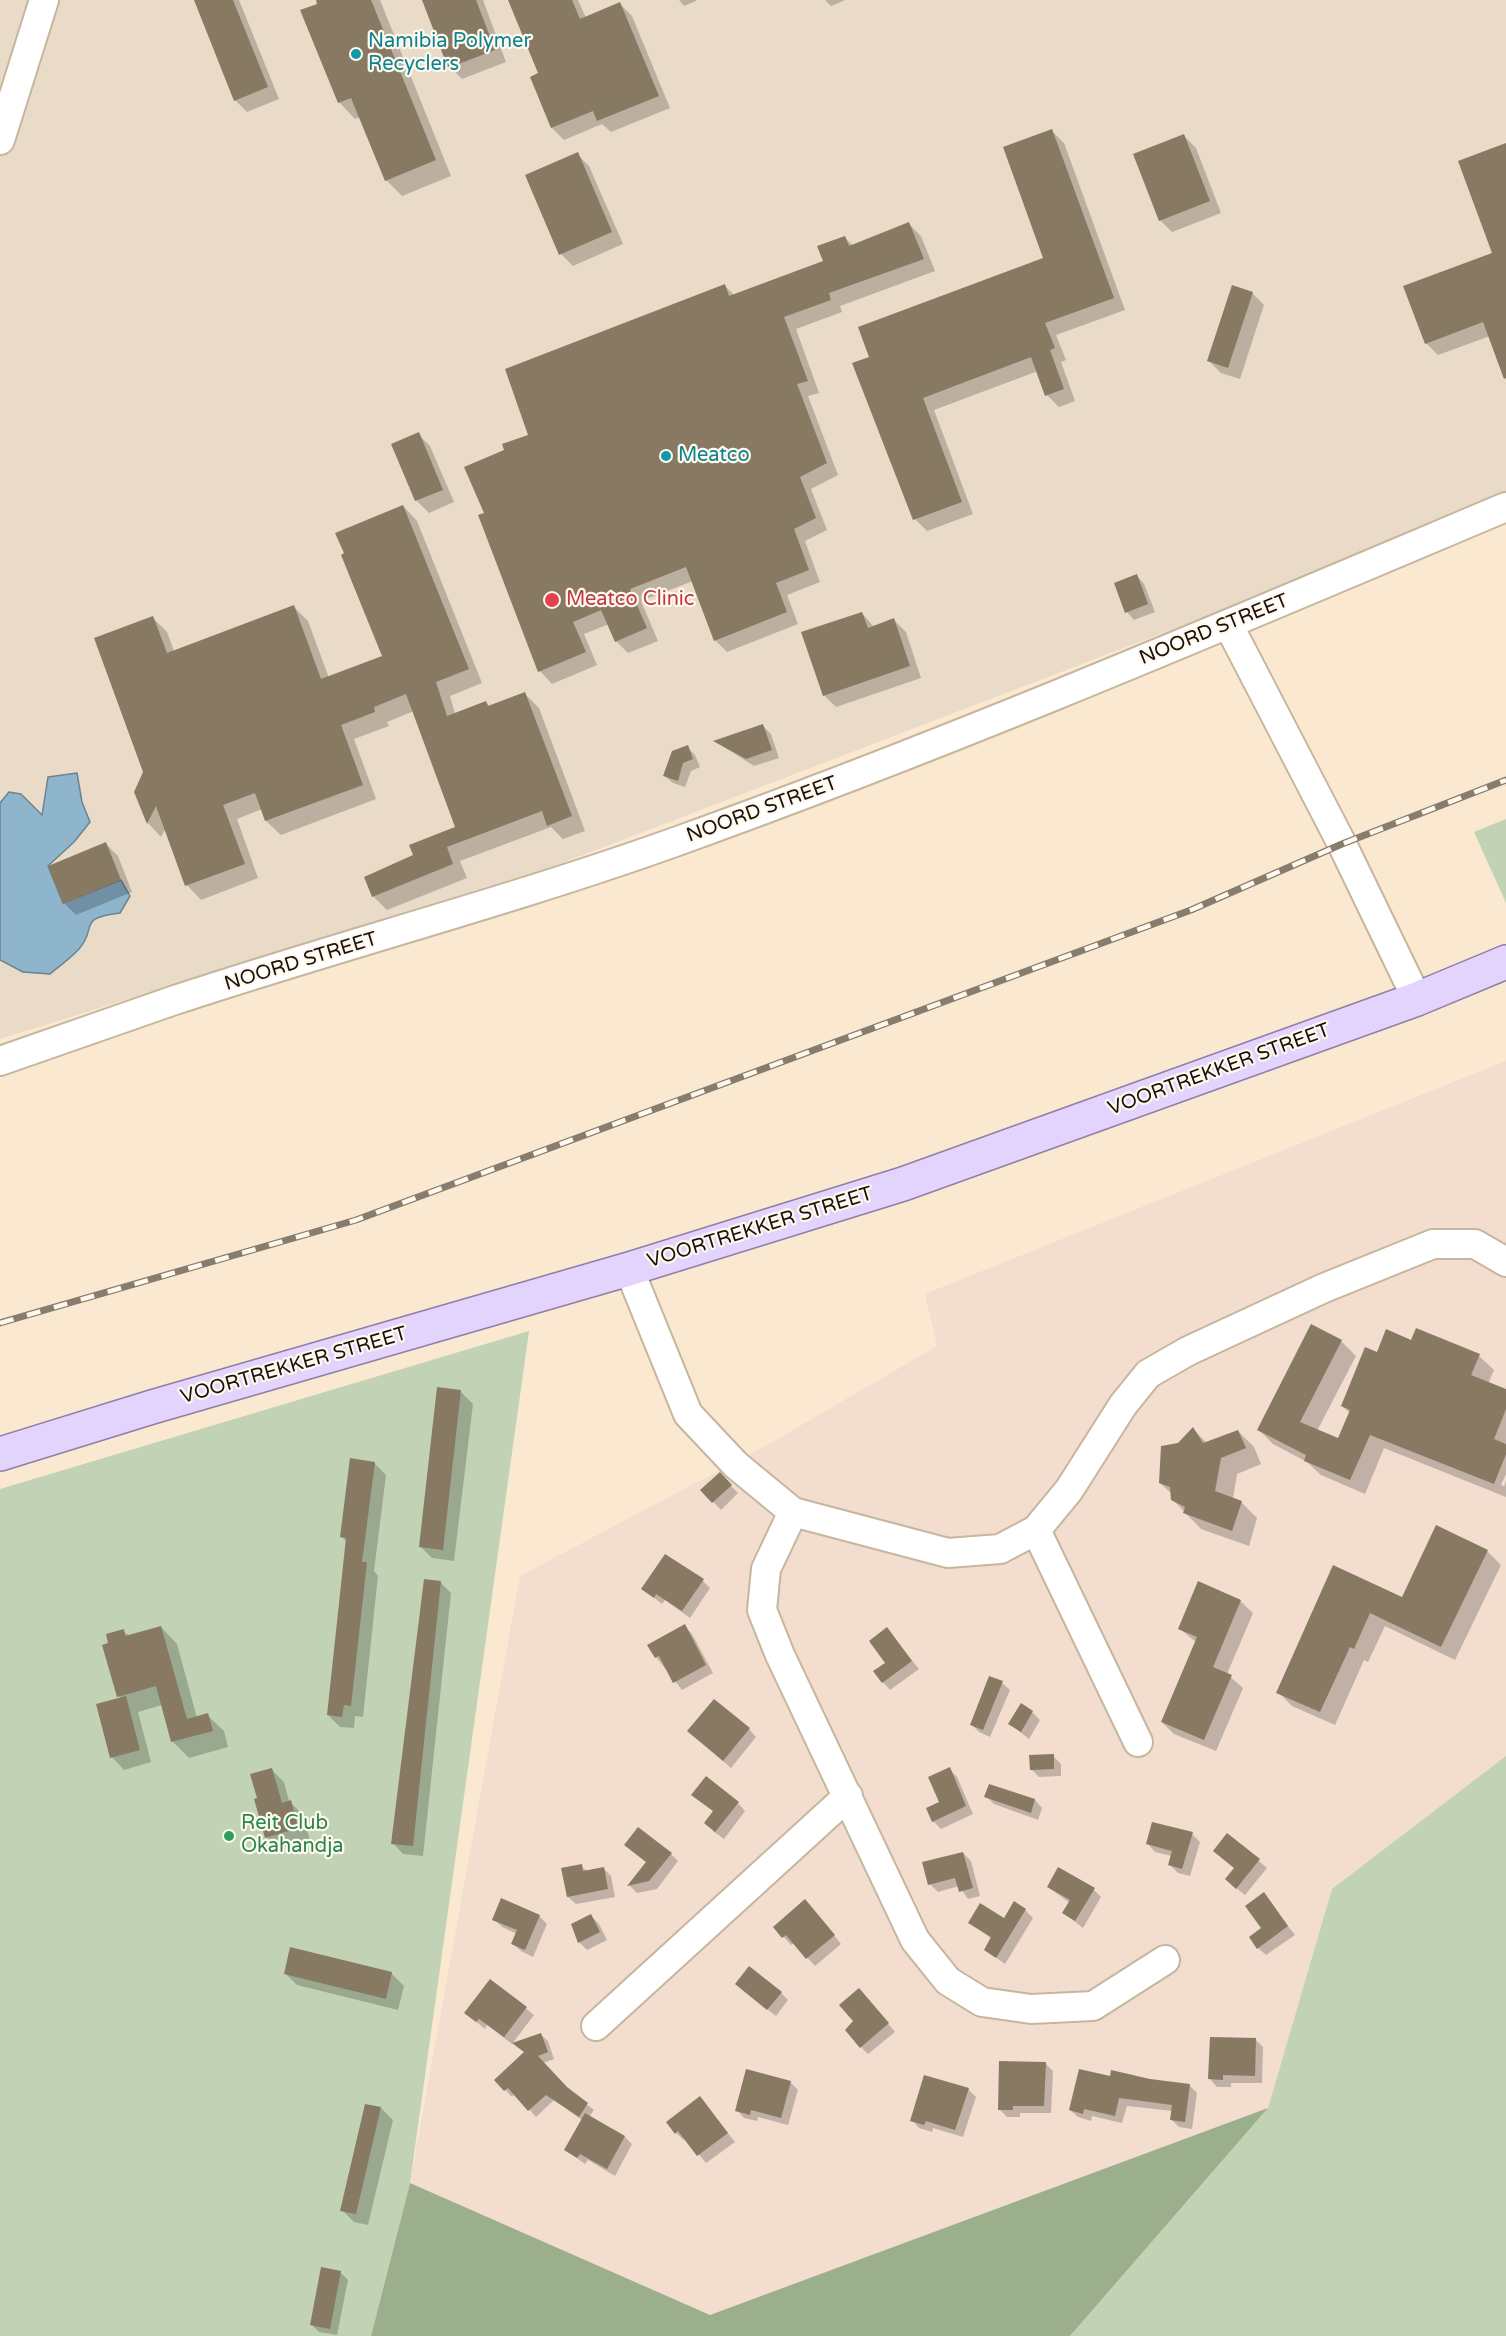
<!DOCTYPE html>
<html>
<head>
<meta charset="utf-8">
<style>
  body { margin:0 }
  canvas { display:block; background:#fae9d0 }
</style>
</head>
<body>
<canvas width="1506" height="2336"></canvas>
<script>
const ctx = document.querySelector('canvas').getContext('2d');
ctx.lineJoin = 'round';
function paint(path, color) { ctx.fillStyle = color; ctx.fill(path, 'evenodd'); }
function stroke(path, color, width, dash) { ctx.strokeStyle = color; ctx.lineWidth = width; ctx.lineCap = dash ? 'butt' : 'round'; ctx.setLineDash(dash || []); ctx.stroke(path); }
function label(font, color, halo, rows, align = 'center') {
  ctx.font = font + ' "Varela Round",sans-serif'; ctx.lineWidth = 4.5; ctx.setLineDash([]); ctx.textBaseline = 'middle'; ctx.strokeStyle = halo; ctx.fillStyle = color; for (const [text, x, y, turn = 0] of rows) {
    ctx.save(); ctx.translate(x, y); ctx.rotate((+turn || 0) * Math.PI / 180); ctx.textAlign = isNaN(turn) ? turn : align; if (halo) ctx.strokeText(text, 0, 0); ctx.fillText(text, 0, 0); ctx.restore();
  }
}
paint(new Path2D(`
  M0,0H1506V496L1228,608L544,870L0,1039Z`), '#eadbc8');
paint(new Path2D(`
  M1506,1061V1756L1332,1889L1268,2108L710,2315L410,2183L520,1576L769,1444L937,1346L925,1294Z`), '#f2ddcf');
paint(new Path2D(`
  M1506,819V903L1474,832Z
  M529,1331L410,2183L371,2336H0V1489Z
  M1506,1756V2336H1070L1268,2108L1332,1889Z`), '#c1d3b4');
paint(new Path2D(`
  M1268,2108L1070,2336H371L410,2183L710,2315Z`), '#9caf8d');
const water = new Path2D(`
  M77,773L82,802L90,822L74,842L48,866L63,903L121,880L130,896L120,913C76,918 98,928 79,949C70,959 59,966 50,974L23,972L0,960V803L9,792L21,794L42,815L48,777Z`);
paint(water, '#8eb5cc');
stroke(water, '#6a8491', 1.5);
paint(new Path2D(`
  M196,0H239L279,99L247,112L235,100Z
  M317,0H380L451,176L402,196L386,180L360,117L355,119L339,102Z
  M424,0H483L506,62L462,79L450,67Z
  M510,0H578L586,18L620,4L632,16L670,108L611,132L602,124L564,140L552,128L532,77L540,74Z
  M679,0H696V1L684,6Z
  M825,0H845L831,6Z
  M1052,131L1064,143L1125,310L1056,335L1066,360L1061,362L1075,401L1059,407L1047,395L1038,371L934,410L973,514L927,531L915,519L871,357L1045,259Z
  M1184,136L1196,148L1221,213L1172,232L1160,220Z
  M1506,144V372L1490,336L1438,355L1426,343L1494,254Z
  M577,154L589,166L623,244L573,266L561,254Z
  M908,223L921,236L935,271L840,306L842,312L796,329L819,393L808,396L838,475L811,489L827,530L805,541L820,582L787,595L798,624L727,652L715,640L693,581L641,601L658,641L628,653L616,641L609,624L584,634L597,665L552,684L540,671L486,514L506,451L530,436L725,286L734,295L825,262L845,238L854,246Z
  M1252,293L1264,305L1240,379L1221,373L1209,361Z
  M418,434L430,446L454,502L429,513L416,500L393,444Z
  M403,506L417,521L482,683L450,696L455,714L486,702L490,707L525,694L539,708L585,831L563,839L551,827L460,861L467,878L387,910L373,896L415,856L457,827L414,711L387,722L389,726L354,739L376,799L281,835L266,821L262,809L237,819L258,878L201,900L187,885L166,828L161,837L148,823L136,792L145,773L153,618L167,632L174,651L293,606L308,621L329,678L384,657Z
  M1137,576L1144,584L1155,612L1134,620L1127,612Z
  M862,613L874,627L894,620L906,632L921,678L836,707L824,695Z
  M763,726L771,734L779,758L754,766L716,742Z
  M687,747L695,755L700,767L691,771L685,787L673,783L665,776Z
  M106,844L118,856L132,892L76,915L64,903Z
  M1341,1341L1356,1356L1317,1431L1339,1440L1350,1413L1342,1406L1377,1354L1412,1342L1479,1356L1494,1370L1488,1384L1506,1390V1474L1501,1485L1504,1486L1506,1481V1497L1384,1448L1365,1494L1321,1475L1307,1462L1273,1444L1258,1429Z
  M461,1392L473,1404L454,1561L432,1558L420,1546Z
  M1193,1429L1207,1443L1238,1431L1254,1447L1261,1464L1237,1474L1233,1499L1241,1502L1257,1518L1249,1546L1201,1529L1172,1499V1494L1160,1483Z
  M374,1463L386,1475L374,1571L378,1576L363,1717L355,1716L354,1728L340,1727L328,1715L347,1542L341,1536Z
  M719,1474L738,1493L721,1510L702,1490Z
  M1487,1551L1501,1565L1455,1660L1385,1626L1368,1662L1364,1660L1335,1725L1292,1706L1278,1692L1334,1567L1403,1599Z
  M703,1581L710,1588L690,1618L665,1600L662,1604L643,1589Z
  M440,1582L451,1593L423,1856L403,1854L393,1843Z
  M1240,1601L1253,1613L1227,1674L1243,1688L1216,1751L1174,1734L1162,1722L1196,1642L1180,1629Z
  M684,1626L692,1634L713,1673L682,1690L656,1657Z
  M161,1627L177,1644L197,1718L207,1715L224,1731L228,1747L189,1758L173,1742L162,1705L138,1712L151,1762L124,1770L112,1757L120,1699L110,1644L123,1631L129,1636Z
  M887,1629L919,1669L890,1690L883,1682L887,1663Z
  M1002,1683L1010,1690L990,1737L979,1732L971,1724Z
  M1032,1712L1040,1720L1029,1739L1010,1724Z
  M749,1729L756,1737L731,1768L689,1731Z
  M1053,1756L1061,1764V1776L1039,1777L1031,1769Z
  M949,1769L957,1777L973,1814L941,1829L933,1821L941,1803Z
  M272,1770L284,1782L289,1801L302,1814L310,1840L279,1849L267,1837L259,1799Z
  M990,1786L1035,1800L1042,1808L1038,1820L994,1804L986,1796Z
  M693,1795L738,1803L745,1811L724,1839L713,1831L714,1812Z
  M1192,1834L1200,1842L1190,1876L1178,1873L1170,1865L1172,1856L1155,1852L1148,1844Z
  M1228,1835L1267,1868L1245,1895L1235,1887V1869Z
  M626,1845L671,1854L678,1861L657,1889L637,1893L629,1885L647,1863Z
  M963,1853L971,1861L980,1896L968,1899L959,1886L938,1892L930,1884Z
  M581,1866L587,1871L603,1868L611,1876L615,1897L576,1904L568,1897Z
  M1048,1887L1094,1890L1101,1897L1083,1928L1064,1913L1070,1903Z
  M1263,1894L1295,1935L1266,1955L1258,1948L1263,1928Z
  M813,1909L841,1944L815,1966L794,1943L791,1945L775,1927Z
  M1025,1910L1033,1918L1005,1964L986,1950L992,1939L970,1923L1004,1920Z
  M539,1916L547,1924L533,1957L521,1951L513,1944L517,1934L502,1927L494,1919Z
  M591,1916L599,1924L607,1940L587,1950L579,1942Z
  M291,1949L392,1974L404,1986L398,2010L297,1985L285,1973Z
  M491,1981L534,2015L512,2044L487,2025L485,2029L474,2020Z
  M744,1991L781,1993L788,2000L776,2016Z
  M867,1998L895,2032L868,2054L861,2047Z
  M541,2035L548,2041L554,2059L543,2063L568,2090L594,2110L589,2117L625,2137L632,2144L615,2176L588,2160L585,2164L566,2150L582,2120L554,2100L536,2117L515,2093L512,2097L496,2080L525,2053L515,2044Z
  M1255,2039L1263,2047L1262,2083H1231V2087H1217L1210,2079Z
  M1045,2063L1053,2071L1051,2113H1020V2117H1007L999,2109Z
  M1111,2078L1189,2085L1197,2093L1192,2129L1179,2127L1171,2119L1173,2111L1127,2106L1122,2123L1092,2116L1091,2121L1078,2117L1070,2110Z
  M790,2082L798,2090L788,2125L758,2117L757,2121L744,2118L737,2110Z
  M968,2089L976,2097L963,2137L933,2128L932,2132L919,2128L912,2120Z
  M700,2098L735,2142L706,2163L686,2139L684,2140L676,2133Z
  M381,2108L393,2120L368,2225L354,2222L342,2210Z
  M340,2272L348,2280L337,2335L319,2332L311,2324Z`), '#0003');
paint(new Path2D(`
  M194,0H233L268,87L234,101Z
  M316,0H371L436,160L385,181L351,98L338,103L300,10L317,4Z
  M422,0H476L495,50L448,68Z
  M508,0H572L580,19L620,2L659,96L597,121L593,111L551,128L530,77L538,73Z
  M1052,129L1114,298L1045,323L1055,348L1050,350L1064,389L1045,396L1031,357L923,398L962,502L913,520L852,363L869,357L858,327L1043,258L1003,147Z
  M1184,134L1210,201L1159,221L1133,154Z
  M1506,143V378L1504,379L1483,322L1425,344L1403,286L1492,253L1458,161Z
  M578,152L612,232L559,255L525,175Z
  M909,222L924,259L829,293L831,300L784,317L808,381L797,384L827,463L800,477L816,518L794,529L809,570L776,583L787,612L714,641L686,567L630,589L647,628L615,642L601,610L573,622L586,652L538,672L478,515L484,513L464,467L504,450L502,444L528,435L505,369L725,284L729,296L823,261L817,246L845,236L849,246Z
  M1232,285L1253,292L1228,368L1207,361Z
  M419,432L443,490L415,501L391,444Z
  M403,505L469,669L436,682L447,716L486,701L488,706L525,692L572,816L547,826L542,811L447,847L453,864L372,897L364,877L413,855L409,845L455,827L406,694L374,707L375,712L341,725L363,785L265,821L255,793L223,805L245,864L185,886L156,806L147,824L134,792L143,772L94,638L153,616L167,653L294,605L321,679L382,656L341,555L344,553L335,533Z
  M1137,574L1148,604L1125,613L1114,583Z
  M862,612L868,628L894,618L910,666L823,696L801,632Z
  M763,724L772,750L746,759L713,741Z
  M688,745L693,759L683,763L678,781L663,776L672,751Z
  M106,842L121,880L63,904L48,866Z
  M1311,1324L1342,1340L1300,1422L1338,1438L1350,1410L1341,1406L1365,1347L1377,1352L1386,1329L1411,1340L1416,1328L1480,1354L1471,1375L1506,1389V1409L1494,1439L1506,1444V1454L1494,1484L1370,1435L1350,1480L1304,1461L1306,1455L1257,1430Z
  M437,1387L461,1390L443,1550L419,1547Z
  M1193,1427L1203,1443L1238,1430L1246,1448L1221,1458L1215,1491L1242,1501L1232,1531L1183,1513L1185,1507L1171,1500L1170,1487L1159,1483L1161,1446L1178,1443Z
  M350,1458L375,1462L362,1562H367L351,1706L344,1705L342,1717L327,1715L346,1538L340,1537Z
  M720,1472L732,1485L712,1503L700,1490Z
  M1436,1525L1488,1550L1441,1647L1370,1613L1354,1649L1350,1647L1320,1712L1276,1693L1333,1565L1402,1597Z
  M665,1554L704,1579L682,1611L656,1594L654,1598L641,1589Z
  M424,1579L441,1581L413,1846L391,1844Z
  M1198,1581L1241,1600L1213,1667L1232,1675L1204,1740L1161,1722L1197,1637L1178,1629Z
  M685,1624L706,1665L673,1683L659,1656L655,1658L647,1645Z
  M161,1626L187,1719L208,1713L213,1731L171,1742L156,1686L117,1697L102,1645L108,1643L106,1634L124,1629L125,1636Z
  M887,1627L912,1661L882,1683L873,1671L885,1663L869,1641Z
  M989,1676L1003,1681L983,1730L970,1725Z
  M126,1696L140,1750L110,1758L96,1704Z
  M714,1699L750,1728L723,1761L687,1731Z
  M1021,1703L1033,1711L1021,1732L1008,1724Z
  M1054,1754V1769L1030,1770L1029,1755Z
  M950,1767L966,1806L932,1822L926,1808L939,1802L928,1777Z
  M272,1768L282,1803L291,1800L298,1828L265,1838L254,1799L257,1798L250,1774Z
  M706,1776L739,1802L715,1832L704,1823L713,1811L691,1795Z
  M989,1784L1035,1799L1031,1813L984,1797Z
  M1152,1822L1193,1832L1182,1869L1168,1865L1172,1851L1146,1844Z
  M638,1827L672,1853L649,1881L627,1886L646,1862L624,1845Z
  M1227,1833L1260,1859L1236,1889L1225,1879L1234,1868L1213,1851Z
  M963,1852L973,1888L959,1892L955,1878L928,1885L922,1862Z
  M582,1864L583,1871L604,1867L608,1889L567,1897L561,1868Z
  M1058,1867L1095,1888L1075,1921L1062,1913L1070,1900L1047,1887Z
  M1264,1892L1288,1926L1257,1949L1249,1937L1261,1928L1245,1906Z
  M501,1898L540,1915L525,1950L511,1944L517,1930L492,1920Z
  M805,1899L835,1935L806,1959L786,1935L782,1938L773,1927Z
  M1014,1901L1026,1909L996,1958L984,1950L991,1937L968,1923L980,1903L1004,1918Z
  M591,1914L600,1932L578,1943L571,1924Z
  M290,1947L392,1972L386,1999L284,1974Z
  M749,1966L782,1992L767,2010L735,1984Z
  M490,1979L527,2007L504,2037L479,2019L476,2022L464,2013Z
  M859,1988L889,2023L860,2048L845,2030L853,2021L839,2005Z
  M541,2033L548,2052L538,2056L567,2087L588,2103L579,2117L546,2095L528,2111L508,2088L504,2091L494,2080L524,2052L512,2043Z
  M1210,2037L1256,2038L1255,2076L1223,2075V2080L1208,2079Z
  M999,2061L1046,2062L1044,2106H1013V2110H998Z
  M746,2069L791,2081L781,2118L751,2110L750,2115L735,2111Z
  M1079,2069L1110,2076L1111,2070L1150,2079L1190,2084L1185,2122L1170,2120L1172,2105L1119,2098L1115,2116L1084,2109L1083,2114L1069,2110Z
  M924,2075L969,2088L955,2130L926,2121L924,2125L910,2121Z
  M700,2096L728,2133L697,2156L678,2131L675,2134L666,2122Z
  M365,2104L381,2107L356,2214L340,2211Z
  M585,2113L625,2136L607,2169L580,2154L577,2158L564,2150Z
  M321,2267L341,2271L330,2329L310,2325Z`), '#887962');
const minor = new Path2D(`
  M0,140L44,0
  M1228,624L1342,844L1417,999
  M0,1061C58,1041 117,1020 175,1000C341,945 510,901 675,842C956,741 1231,623 1506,507
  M629,1269L688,1414L736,1465L793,1512L948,1553L1000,1549L1036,1530L1069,1490L1123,1405L1148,1374L1188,1351L1324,1288L1433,1244H1475L1506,1262
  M793,1512L766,1569L762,1610L780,1655L915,1940L948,1981L982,2002L1031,2009L1093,2006L1165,1960
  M1036,1530L1138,1742
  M596,2026L848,1796`);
const major = new Path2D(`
  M0,1454L152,1407L629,1269L903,1184L1417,999L1506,962`);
stroke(minor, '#c6b69d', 32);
stroke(major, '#8f7ea7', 36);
stroke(minor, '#fff', 28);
stroke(major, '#e3d4fd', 33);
const rail = new Path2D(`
  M0,1323L356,1220L1191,910L1342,844L1506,780`);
stroke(rail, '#887c6c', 7);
stroke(rail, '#fff8ee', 4.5, [14]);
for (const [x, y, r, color] of [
  [356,54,6,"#0f9aa8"],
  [666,456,6,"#0f9aa8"],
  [552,600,8,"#e0444e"],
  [229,1836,6,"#2e9e5b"]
]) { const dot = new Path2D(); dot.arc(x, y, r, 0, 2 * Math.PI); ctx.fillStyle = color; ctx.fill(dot); stroke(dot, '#fff8ee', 2); }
label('20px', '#0d838f', '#fff8ee', [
  ["Namibia Polymer",368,42],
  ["Recyclers",368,65],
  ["Meatco",678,456]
], 'left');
label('20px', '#be3a42', '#fff8ee', [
  ["Meatco Clinic",566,600]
], 'left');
label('20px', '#171108', '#fff8ee', [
  ["NOORD STREET",1214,630,-22],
  ["NOORD STREET",762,810,-20],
  ["NOORD STREET",301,962,-17],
  ["VOORTREKKER STREET",1219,1070,-20],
  ["VOORTREKKER STREET",760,1228,-17],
  ["VOORTREKKER STREET",294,1366,-16]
]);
label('20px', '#27864d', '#fff8ee', [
  ["Reit Club",241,1824],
  ["Okahandja",241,1847]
], 'left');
</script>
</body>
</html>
